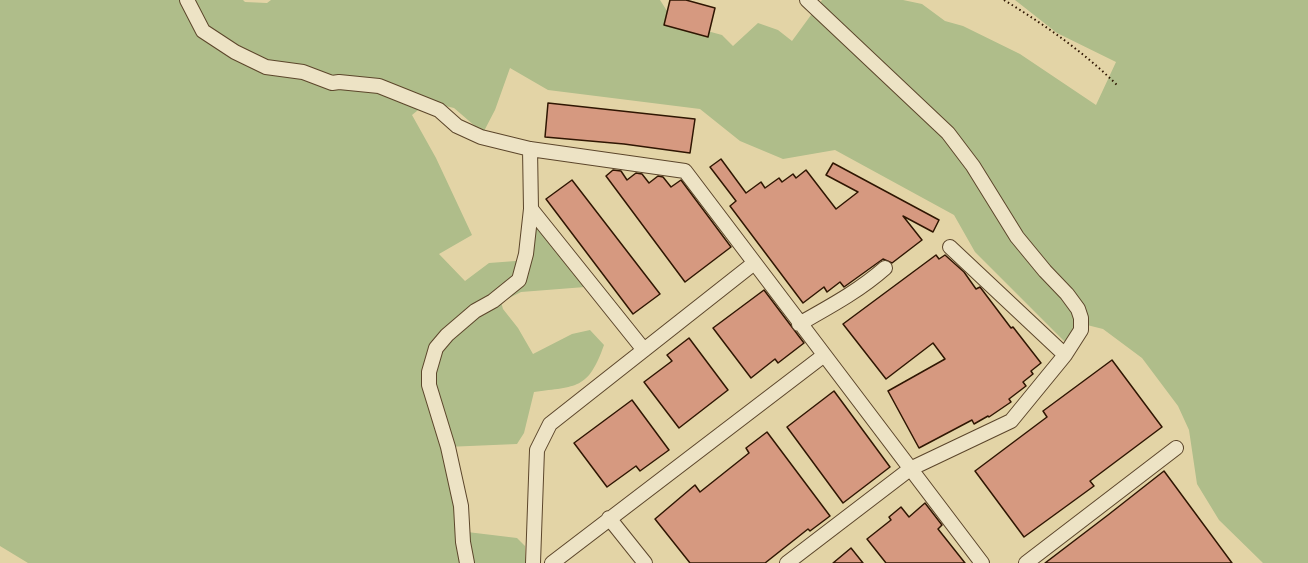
<!DOCTYPE html>
<html>
<head>
<meta charset="utf-8">
<style>
  body { margin:0 }
  canvas { display:block; background:#e3d4a6 }
</style>
</head>
<body>
<canvas width="1308" height="563"></canvas>
<script>
const ctx = document.querySelector('canvas').getContext('2d');
ctx.lineJoin = 'round';
function paint(path, color) { ctx.fillStyle = color; ctx.fill(path, 'evenodd'); }
function stroke(path, color, width, dash) { ctx.strokeStyle = color; ctx.lineWidth = width; ctx.lineCap = dash ? 'butt' : 'round'; ctx.setLineDash(dash || []); ctx.stroke(path); }
paint(new Path2D(`
  M0,0H243L245,2L267,3L271,0H660L669,14L689,26L722,35L733,46L758,23L778,30L792,41L822,0H903L922,4L945,21L963,26L1020,54L1096,105L1116,62L1057,33L1015,0H1308V563H1263L1219,520L1197,484L1189,430L1178,406L1142,358L1103,329L1079,323L1066,343L975,252L954,215L835,150L783,159L740,141L700,109L548,90L510,68L495,110L483,133L454,108L428,102L412,115L436,158L472,235L439,254L465,281L489,263L529,260L534,218L585,287L521,292L501,302L503,309L518,328L533,354L572,334L590,330L604,345C588,390 577,386 534,392L524,433L517,444L446,447L459,531L517,538L525,546V563H28L0,546Z`), '#afbd8a');
const building = new Path2D(`
  M670,0H686L715,8L708,37L664,25Z
  M548,103L695,119L690,153L624,144L545,137Z
  M721,159L746,193L761,182L765,188L779,178L782,182L793,174L796,178L806,170L836,209L858,192L826,175L833,163L939,220L933,232L903,216L922,240L892,263L883,259L844,287L840,282L827,292L824,287L803,303L730,206L736,201L710,167Z
  M613,170L621,171L627,180L636,173L642,174L649,183L658,176L663,177L671,187L681,180L731,247L685,282L606,176Z
  M572,180L660,294L633,314L546,199Z
  M936,255L939,259L945,255L964,272L976,289L980,287L1011,328L1013,327L1041,363L1031,371L1033,374L1023,382L1026,386L1009,399L1011,402L989,417L988,416L974,424L972,420L919,448L888,391L945,359L933,343L886,379L843,324Z
  M764,290L804,343L778,363L775,359L751,378L713,328Z
  M689,338L728,390L679,428L644,382L672,361L667,355Z
  M1112,360L1162,427L1090,481L1094,486L1024,537L975,471L1047,417L1043,411Z
  M834,391L890,467L843,503L787,427Z
  M632,400L669,450L640,471L636,466L607,487L574,443Z
  M767,432L830,516L810,531L808,529L765,563H690L655,519L695,485L700,492L749,453L746,448Z
  M1164,471L1232,563H1045L1108,515Z
  M925,503L942,525L938,529L965,563H886L867,539L891,520L889,517L901,507L909,517Z
  M851,548L863,563H833Z`);
paint(building, '#d69980');
stroke(building, '#2f1602', 1.5);
const minor = new Path2D(`
  M187,0L203,31L235,52L266,67L303,72L332,83L339,82L379,86L439,110L457,126L481,137L530,149L685,171L982,563
  M531,209L644,350
  M950,247L1065,355
  M799,324C829,307 859,291 885,268
  M609,518L645,563
  M467,563L463,542L461,506L448,447L429,385V372L436,348L447,335L475,311L493,301L519,280L526,254L531,209L530,149
  M533,563L537,450L550,424L753,264
  M552,563L823,356
  M787,563L910,469L1011,421L1065,355L1081,330V318L1078,309L1067,294L1045,271L1017,237L973,166L948,133L807,0
  M1026,563L1176,448`);
stroke(minor, '#5c462b', 16);
stroke(new Path2D(`
  M1004,0C1045,25 1084,52 1118,86`), '#2f1602', 2, [1.5, 3]);
stroke(minor, '#ede3c5', 14);
</script>
</body>
</html>
